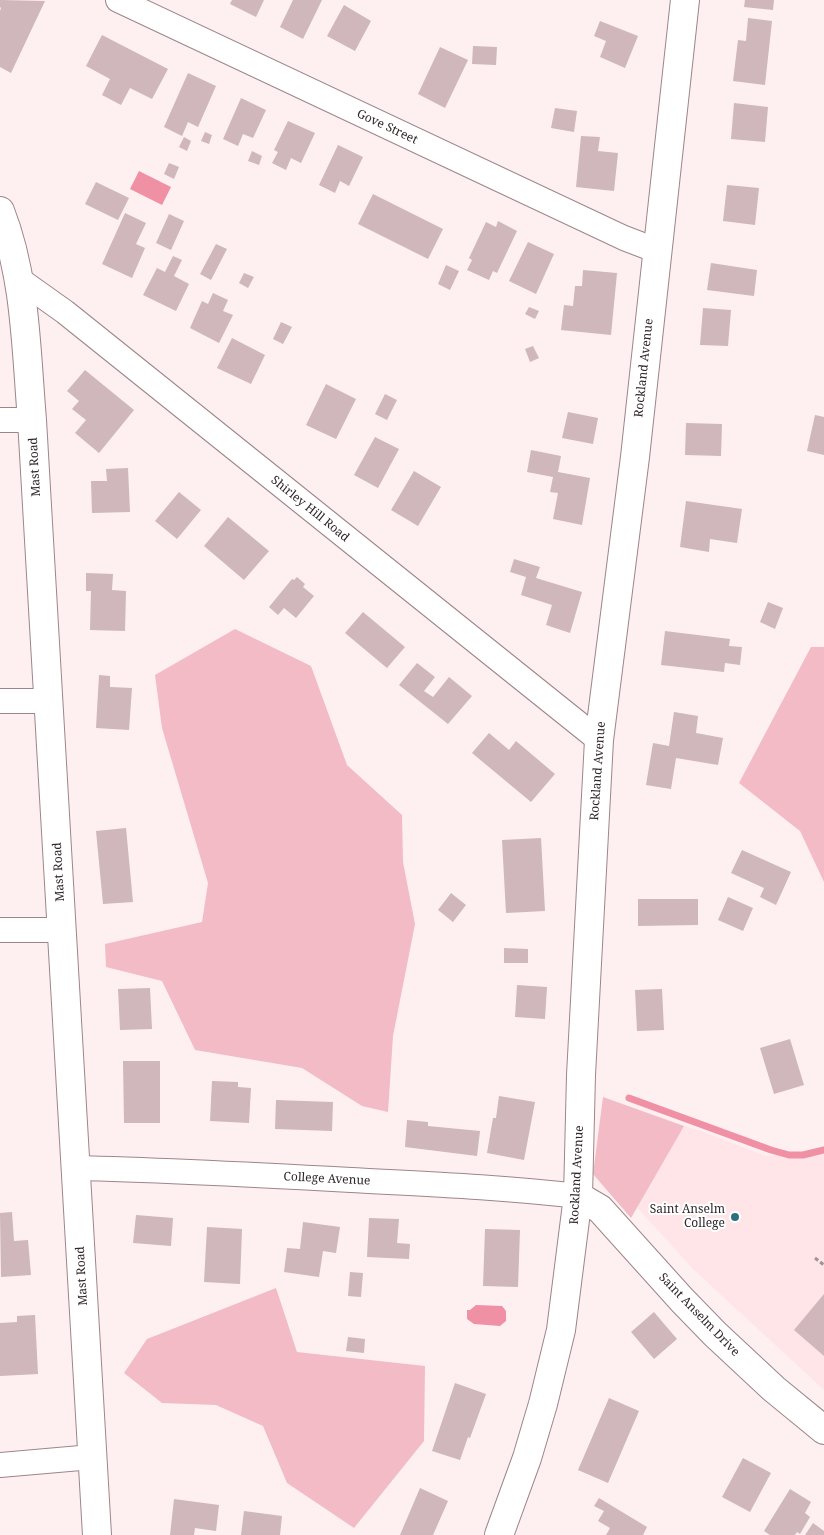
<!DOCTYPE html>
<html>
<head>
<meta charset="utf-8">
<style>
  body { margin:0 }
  canvas { display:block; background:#feeff1 }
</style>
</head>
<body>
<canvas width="824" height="1535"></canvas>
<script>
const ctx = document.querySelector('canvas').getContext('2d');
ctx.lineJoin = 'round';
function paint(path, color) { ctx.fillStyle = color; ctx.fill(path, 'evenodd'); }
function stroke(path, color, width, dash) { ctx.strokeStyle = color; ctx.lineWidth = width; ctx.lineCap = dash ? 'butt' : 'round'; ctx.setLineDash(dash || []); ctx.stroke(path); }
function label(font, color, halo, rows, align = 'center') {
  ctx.font = font + ' "Noto Serif",serif'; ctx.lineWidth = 4; ctx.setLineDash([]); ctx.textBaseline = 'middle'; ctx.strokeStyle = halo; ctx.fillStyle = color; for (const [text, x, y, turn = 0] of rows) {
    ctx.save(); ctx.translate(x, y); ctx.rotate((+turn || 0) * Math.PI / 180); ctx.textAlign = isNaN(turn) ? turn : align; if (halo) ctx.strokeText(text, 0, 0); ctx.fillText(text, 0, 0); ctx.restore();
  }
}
paint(new Path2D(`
  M609,1104L701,1131L766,1156L824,1153V1390L693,1269L600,1166Z`), '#ffe4e8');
paint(new Path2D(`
  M235,629L311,666L347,765L402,815L403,862L415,924L393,1036L388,1112L362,1106L302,1068L195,1050L162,981L106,967L105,944L202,922L208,883L162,728L155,675Z
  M811,647H824V882L800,831L739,783Z
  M603,1097L684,1126L631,1218L593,1174Z
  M276,1288L297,1352L425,1366L424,1441L354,1528L287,1483L263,1426L216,1405L162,1403L124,1373L147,1339Z`), '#f3bbc5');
paint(new Path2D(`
  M139,171L171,187L162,205L130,189Z
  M476,1305L502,1306L506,1311V1321L500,1326L474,1324L467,1319V1310H470Z`), '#f090a4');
stroke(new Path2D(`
  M629,1098L771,1150L789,1155H803L824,1150`), '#f090a4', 7);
paint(new Path2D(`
  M0,0L45,1L11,73L0,67V11L1,8L0,7Z
  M232,0H264L256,17L230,4Z
  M293,0H322L303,39L280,27Z
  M745,0H774L773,10L744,7Z
  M344,5L371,21L355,51L327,36Z
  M748,18L772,21L765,85L733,81L738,40L746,41Z
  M600,21L638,36L625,68L600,57L606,41L594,36Z
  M102,35L168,69L152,99L130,88L121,105L102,95L110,79L86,66Z
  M473,46L497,47L496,65L472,64Z
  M440,47L468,60L445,108L418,94Z
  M188,73L216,86L198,127L188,122L182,136L164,127Z
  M241,98L266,110L253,138L243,134L238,146L223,139Z
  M734,103L768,107L765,142L731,139Z
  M555,108L577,111L574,132L551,128Z
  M288,121L315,133L301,163L291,158L286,170L272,163L278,152L274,150Z
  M205,132L212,135L209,144L201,141Z
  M581,136L600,137L598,151L618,153L614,191L576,187Z
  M184,137L191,141L187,151L179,147Z
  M338,145L363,157L349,186L340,181L335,193L319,185Z
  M252,151L262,156L259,165L248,161Z
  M169,163L179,167L174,179L164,174Z
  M96,182L129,198L118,220L85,204Z
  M727,185L759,188L755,225L723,221Z
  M373,194L443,229L428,259L358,224Z
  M125,213L146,223L136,244L145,248L132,278L102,264Z
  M169,214L184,221L171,250L156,243Z
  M498,221L517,231L497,273L493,271L489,280L467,270L472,260L469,258L486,222L496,227Z
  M528,242L554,254L536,294L509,281Z
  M216,244L227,249L211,280L200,274Z
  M173,256L182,260L174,276L189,284L176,311L143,295L157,268L165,272Z
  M711,263L757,270L754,296L707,290Z
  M446,265L459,271L450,290L438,284Z
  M583,270L617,273L611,335L561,330L564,305L573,306L575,286H582Z
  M244,273L254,277L248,288L239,283Z
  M213,293L228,300L223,311L233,315L219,343L190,328L202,301L208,304Z
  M529,307L539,311L535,319L525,314Z
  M703,308L731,310L728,346L700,345Z
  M281,322L292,327L283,344L273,339Z
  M232,338L265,355L251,384L217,368Z
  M533,346L539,358L530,362L525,349Z
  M85,370L134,410L99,453L75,433L86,420L72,409L79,401L67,391Z
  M326,384L356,399L336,439L306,425Z
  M385,394L397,400L387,420L375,414Z
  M568,412L598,418L593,444L562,438Z
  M815,415L824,417V455L807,451Z
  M686,423L722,424L721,456L685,455Z
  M375,437L399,449L378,488L354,475Z
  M531,450L561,456L558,472L590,478L582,525L553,519L558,493L550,492L553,477L527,472Z
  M128,468L130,512L92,513L91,481H107L106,469Z
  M414,471L441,487L418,526L391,510Z
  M179,492L201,510L177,539L155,521Z
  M686,501L742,509L737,543L710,539L709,552L680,547Z
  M228,517L269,551L244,580L204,546Z
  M514,559L540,567L536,578L582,592L570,633L546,625L552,605L521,595L526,577L510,572Z
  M86,573L113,574L112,590L126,591L125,631L90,630L91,591H86Z
  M297,577L305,584L303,587L314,596L296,618L284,608L278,615L269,607L292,579L294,580Z
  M768,602L783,608L775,629L760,622Z
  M363,612L405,647L387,668L345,633Z
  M665,631L730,639L729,646L742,647L740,665L725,663L724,672L661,665Z
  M417,663L435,677L424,691L433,697L449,677L472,696L448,724L399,685Z
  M99,675L110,676V687L132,688L129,730L96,728Z
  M674,712L698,716L696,733L723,738L718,765L676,758L671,789L646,785L653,743L669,746Z
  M489,733L509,750L516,741L555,774L531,802L472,753Z
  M126,828L133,902L103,904L96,831Z
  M541,838L545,911L506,913L502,840Z
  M742,850L791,872L776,905L760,897L764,888L731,873Z
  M451,893L466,905L453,922L438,910Z
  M728,897L753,908L743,931L718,920Z
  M638,899H698V925L638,926Z
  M504,948L528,949V963H504Z
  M517,985L547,987L545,1019L515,1017Z
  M150,988L152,1029L120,1030L118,989Z
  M662,989L664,1030L637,1031L635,990Z
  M790,1039L804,1085L774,1094L760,1048Z
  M123,1061H160V1123H124Z
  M212,1081L238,1082V1087L251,1088L249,1123L210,1121Z
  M499,1096L535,1102L524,1160L487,1153L493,1118H496Z
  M276,1100L333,1102L332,1131L275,1129Z
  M407,1120L428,1122V1126L480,1131L477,1156L405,1147Z
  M12,1212L14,1241L28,1240L31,1275L1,1277L0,1213Z
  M136,1215L173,1218L171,1246L133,1243Z
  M369,1218L399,1219L397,1243L410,1244L409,1259L367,1257Z
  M303,1222L340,1227L336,1253L323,1251L319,1277L284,1272L287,1248L300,1249Z
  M207,1227L242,1229L240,1284L204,1282Z
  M485,1229L520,1230L518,1287L483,1286Z
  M350,1272L363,1273L361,1297L348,1296Z
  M824,1294V1356L794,1330Z
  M654,1312L677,1339L654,1359L631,1332Z
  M35,1315L38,1374L0,1376V1323L17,1322V1316Z
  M348,1337L365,1339L364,1353L346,1351Z
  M455,1383L486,1394L470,1438L468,1437L460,1460L432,1451Z
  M609,1398L639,1411L608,1483L578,1470Z
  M743,1458L771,1473L750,1512L722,1497Z
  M420,1488L448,1501L433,1535H400Z
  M790,1489L811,1502L805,1513L810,1517L800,1534L797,1532L795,1535H770L764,1531Z
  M599,1498L647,1527L643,1535H606L610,1528L598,1521L604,1511L594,1506Z
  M174,1499L219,1505L216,1531L195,1528L194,1535H170Z
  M244,1511L282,1516L280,1535H241Z
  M813,1523L824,1531V1535H805Z`), '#cfb7bb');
const street = new Path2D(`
  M118,0L624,238L658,251
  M20,280L65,312L599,740
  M0,420H32
  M0,701H49
  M0,930H62
  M75,1168C167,1170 259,1175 351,1180C427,1184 503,1187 578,1196
  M0,1465L92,1457`);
const secondary = new Path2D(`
  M0,211C26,277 26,350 32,420L97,1535
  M578,1196L600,1209L682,1300L715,1334L774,1389L824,1430
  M499,1535L527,1458L543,1404L561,1330L578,1196L581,1075L599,740L635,457L685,0`);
stroke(street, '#9d868a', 26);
stroke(secondary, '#9d868a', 30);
stroke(new Path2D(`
  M815,1258L824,1265`), '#a09496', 3, [4, 2.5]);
stroke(street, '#fff', 24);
stroke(secondary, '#fff', 28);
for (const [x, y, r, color] of [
  [735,1217,5,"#2c6f80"]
]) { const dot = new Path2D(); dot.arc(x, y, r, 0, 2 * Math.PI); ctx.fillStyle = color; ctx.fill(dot); stroke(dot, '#fff', 2); }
label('12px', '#2f2628', '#fff', [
  ["Gove Street",387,127,25],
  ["Rockland Avenue",644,368,-84],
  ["Mast Road",35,467,-93],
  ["Shirley Hill Road",310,509,39],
  ["Rockland Avenue",598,771,-86],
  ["Mast Road",59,872,-93],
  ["Rockland Avenue",577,1175,-87],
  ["College Avenue",327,1179,3],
  ["Mast Road",82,1276,-93],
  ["Saint Anselm Drive",699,1315,46]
]);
label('12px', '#2f2628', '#fff', [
  ["Saint Anselm",725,1210],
  ["College",725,1224]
], 'right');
</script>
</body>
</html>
